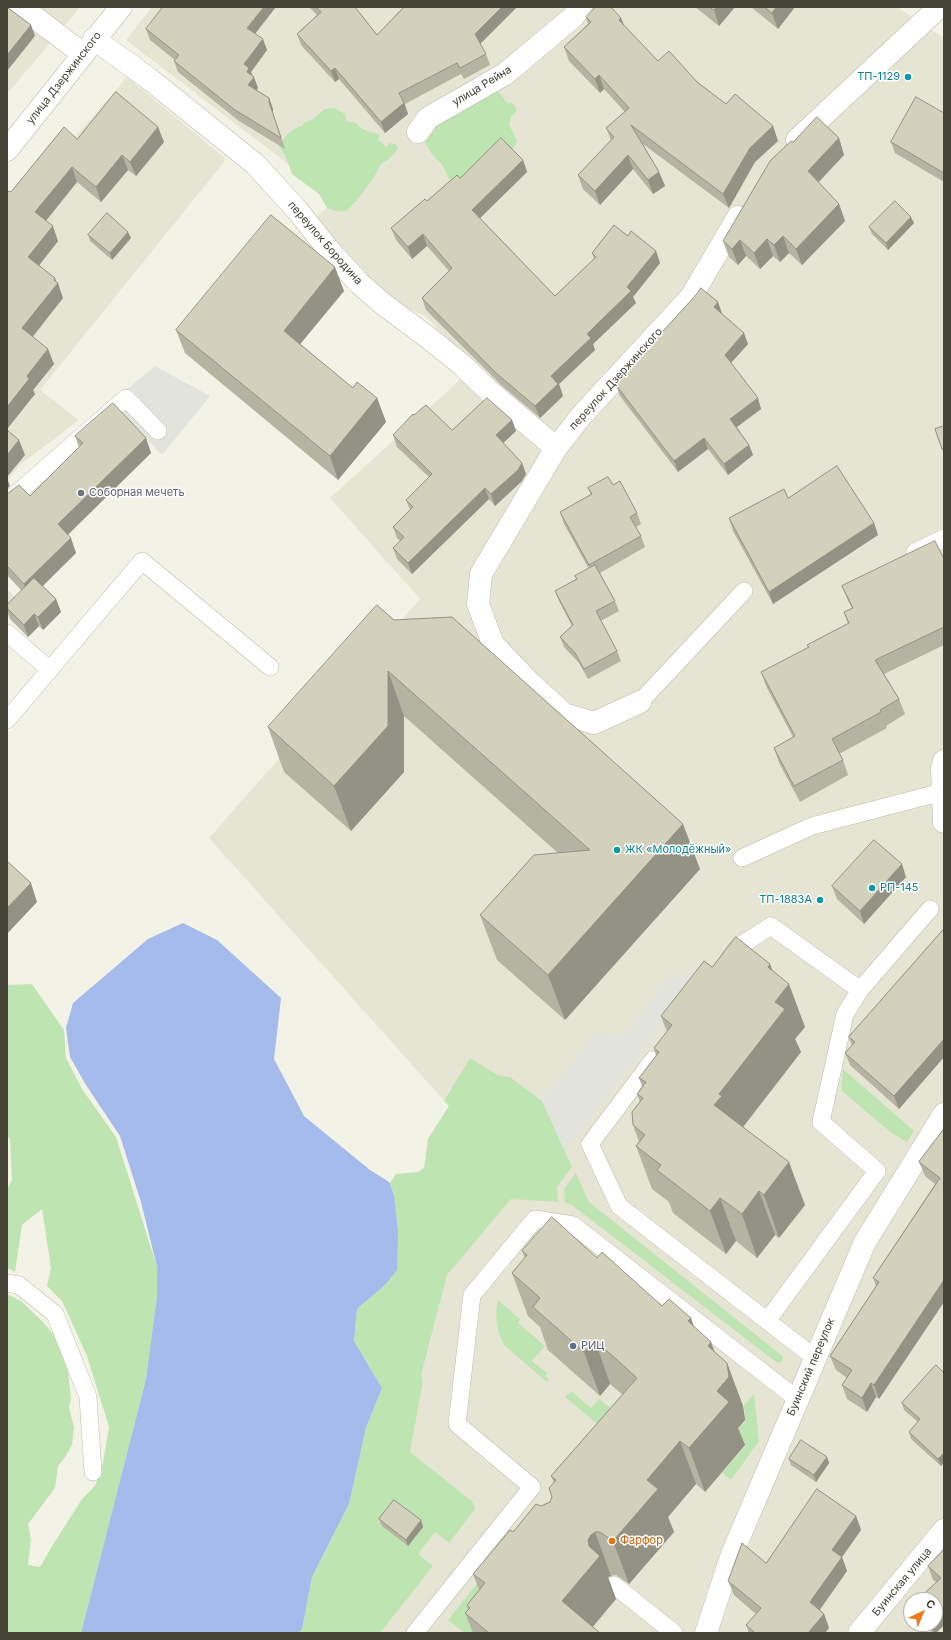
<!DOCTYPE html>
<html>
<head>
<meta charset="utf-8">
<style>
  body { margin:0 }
  #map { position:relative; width:951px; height:1640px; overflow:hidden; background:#f2f2e6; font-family:Inter,sans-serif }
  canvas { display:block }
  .frame { position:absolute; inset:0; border:8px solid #454336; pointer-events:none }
  .north { position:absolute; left:903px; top:1592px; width:40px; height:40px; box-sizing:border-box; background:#fff; border:1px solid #b5b4af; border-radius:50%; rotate:44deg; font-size:11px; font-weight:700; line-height:16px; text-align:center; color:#454336 }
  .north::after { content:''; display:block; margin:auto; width:14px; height:18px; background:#ef7a20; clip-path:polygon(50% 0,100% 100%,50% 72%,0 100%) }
</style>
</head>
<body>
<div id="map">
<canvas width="951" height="1640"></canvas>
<div class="frame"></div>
<div class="north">С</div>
</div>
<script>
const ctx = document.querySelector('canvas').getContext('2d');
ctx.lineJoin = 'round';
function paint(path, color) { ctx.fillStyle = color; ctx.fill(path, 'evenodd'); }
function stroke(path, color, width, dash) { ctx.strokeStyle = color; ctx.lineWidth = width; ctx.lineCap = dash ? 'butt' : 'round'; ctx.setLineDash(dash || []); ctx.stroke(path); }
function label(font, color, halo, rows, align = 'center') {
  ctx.font = font + ' Inter,sans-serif'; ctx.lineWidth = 3; ctx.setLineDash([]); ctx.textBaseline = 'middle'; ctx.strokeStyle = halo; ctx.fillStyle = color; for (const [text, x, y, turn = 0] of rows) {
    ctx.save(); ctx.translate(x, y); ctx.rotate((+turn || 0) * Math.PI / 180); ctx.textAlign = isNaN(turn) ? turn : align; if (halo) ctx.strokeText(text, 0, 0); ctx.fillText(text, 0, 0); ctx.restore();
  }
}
paint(new Path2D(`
  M7,7H80L7,94Z
  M152,7H897L944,38V1633H335L445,1261L428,1139L449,1106L209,838L420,599L330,498L474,367L425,316L400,306L344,260L313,220L335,200L126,40ZM911,1600H935V1624H911Z
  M127,77L225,158L224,162L40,390L79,420L21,464L7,481V215Z`), '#e6e5d4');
paint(new Path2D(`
  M498,91L507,103H513L517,110L511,117L509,124L517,142L512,150L472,175L450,181L443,166L431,153L425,142L428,132L436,125L487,94Z
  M334,108L345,114L346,121L356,123C363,131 369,132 379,134V140L386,147L390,143L396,144L398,149L388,160L381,164L373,179L358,199L346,211H336L327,208L319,194L292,174L285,155L279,146C283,138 293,127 302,126L305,122L313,119L325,109Z
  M32,984L64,1030L66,1058L82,1089L116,1137L157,1267V1296L146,1379L81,1633H7V1294L21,1301L42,1321L54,1335L68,1371L71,1399L69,1407L74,1428L72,1445L65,1457L58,1466L55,1488L28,1524L31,1540L28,1565L40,1567L54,1543L82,1499L95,1486L103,1463L109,1427L87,1356L62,1301L47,1286L51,1268L42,1209L22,1225L15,1272L7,1268V1189L12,1180L10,1139L7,1135V985Z
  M470,1058L497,1075L510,1077L542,1101L572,1167L557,1187L558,1202L511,1199L447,1275L421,1375L423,1381L410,1452L473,1502L475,1509L449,1543L435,1532L418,1554L433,1566L380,1633H298L302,1630L312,1577L349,1504L366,1428L382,1388L354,1341L357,1309L385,1285L394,1195L390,1183L396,1174L418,1172L424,1168L428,1139L449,1106L444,1101Z
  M843,1069L914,1131L907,1142L889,1131L841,1090Z
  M576,1173L589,1202L780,1354L783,1357L782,1361L779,1363L776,1362L572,1205L565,1203L564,1189Z
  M498,1300L520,1319L518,1323L545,1346L532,1361L547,1373L545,1376L549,1380L547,1382L504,1345C497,1332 494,1315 498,1300Z
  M571,1391L591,1408L599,1399L614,1411L601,1427L565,1397Z
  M754,1394L759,1441L731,1480L722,1473L746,1445L734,1434L745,1421L744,1405Z
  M480,1580L498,1595L476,1633H465L448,1620Z`), '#bee5b1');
paint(new Path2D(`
  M155,366L210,396L162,455L111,402Z
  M7,589L21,603L7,618Z
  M698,975L565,1151L542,1101L596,1033L623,1037L669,977Z`), '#e3e3de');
paint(new Path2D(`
  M183,923L217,940L281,998L274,1059L304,1116L370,1170L386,1180L390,1183L394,1195L398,1232L397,1270L385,1285L357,1309L354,1341L382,1388L366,1428L349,1504L312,1577L302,1630L298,1633H81L146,1379L157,1296V1267L141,1202L120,1136L86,1085L70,1057L66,1028L73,1003L148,939Z`), '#a5bbec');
const service = new Path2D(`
  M7,502L126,398L158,431
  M915,552L944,538
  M7,633L49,669
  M640,702L744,591
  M7,720L142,561L270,667
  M742,858L812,826L942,792
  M729,959L738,947L771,926L860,990
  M653,1060L590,1144L619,1206L815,1358
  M7,1283L19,1285L55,1314L88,1397L93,1472
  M767,1321L877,1171L821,1122L845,1014L860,990L930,909
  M614,1585L674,1633
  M415,1633L532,1487L457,1424L472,1295L535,1219L573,1225L797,1399`);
const minor = new Path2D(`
  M21,7L83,54
  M94,39L147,77L255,164L298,211L328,249L360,284L383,304L430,339L462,365L490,392L556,448
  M418,132L428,118L505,74L572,18L581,7
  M797,140L937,9
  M7,150L121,7
  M640,702L594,723L564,714L531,684L493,644L478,604L481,574L556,448L582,415L691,297L738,217
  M944,761L942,768L944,822
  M706,1633L732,1554L865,1242L944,1114
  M859,1633L944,1530`);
stroke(service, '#bdbca9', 18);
stroke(minor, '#bdbca9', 23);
stroke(service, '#fff', 17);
stroke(minor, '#fff', 22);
paint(new Path2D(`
  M309,7H355L377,35L404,7H517L480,44L486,54L490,65L464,79L461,74L405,104L408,114L385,133L339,79L335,82L301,45L297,34L317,15Z
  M695,7H735L719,26Z
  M751,7H795L778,29Z
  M586,17L621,18L624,26L658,61L697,82L726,104L773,126L778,141L755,162L729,208L643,144L659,172L665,186L653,194L633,169L600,205L583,189L578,175L611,140L606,128L625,112L604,89L600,93L569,61L564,47L588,24Z
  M146,29L255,34L267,50L251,72L258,88L257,90L269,98L273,109V113L285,149L239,121L178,72L174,61L175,60L150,40Z
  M944,113V182L895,153L891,142Z
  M839,138L844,155L818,182L839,204L845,221L802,265L789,253L780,262L773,256L760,269L746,256L738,265L729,257L723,241L793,142Z
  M77,139L164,142L136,176L128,170L101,202L77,182L46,220L58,241L39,265L56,282L63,298L33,337L54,364L33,390L35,394L7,429V193L11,192Z
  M523,160L527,172L480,218L555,296L594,259L592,253L628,236L656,251L660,263L633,297L636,303L593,344L595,350L559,384L563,396L540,418L501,385L426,310L422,298L449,271L427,246L412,259L396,240L391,228L427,201L460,178Z
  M914,223L888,250L872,234L869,227Z
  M88,235L131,238L112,260L90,241Z
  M344,291L300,344L353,388L377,398L386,422L338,480L185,353L176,330Z
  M722,313L721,314L748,344L731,363L761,409L737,427L749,445L753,455L728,475L708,449L678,472L620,396L616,385L642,356V354Z
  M414,415L452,430L512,420L516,431L503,443L522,463L526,474L522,481L495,506L489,499L412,574L397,559L393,548L400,541L397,538L393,527L410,510L406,500L429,477L397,447L393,435Z
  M944,426V455L942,449Z
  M75,436L146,438L151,453L68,535L76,553L43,586L56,599L61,612L43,630L39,626L28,637L10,619L7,610V605L22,591L7,575V494L30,496L79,447Z
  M613,485L637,513L641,524L636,527L641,536L645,547L600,573L615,601L619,611L601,621L617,651L621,661L588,679L579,663L564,647L560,637L572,626L559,601L555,591L576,579L575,576L589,569L564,524L560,512L591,495L588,488Z
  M788,498L874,523L878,535L773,604L733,531L729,518Z
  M944,559V645L884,674L899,699L905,714L886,726L887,728L839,754L843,760L848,775L800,802L779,763L774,748L793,737L767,688L761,672L808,648L807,645L848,624L844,612L852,608L848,601L842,586Z
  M394,620L700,869L565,1020L497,960L480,915L558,853L404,716V772L351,831L284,772L268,727Z
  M906,877L864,924L837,899L832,886Z
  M944,929V1057L899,1109L850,1065L845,1053L852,1046L849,1037Z
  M712,967L773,971L805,1027L795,1039L801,1052L743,1127L805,1205L779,1238L775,1235L757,1258L736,1241L726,1254L673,1213L669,1202L652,1189L636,1146L639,1142L633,1125L640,1102L637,1094L642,1086L639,1078L656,1056L654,1048L667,1032L661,1016Z
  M944,1129V1302L879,1399L876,1397L867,1412L847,1399L842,1385L847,1378L836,1370L830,1356L876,1286L873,1278L935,1184L925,1176L919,1162Z
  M522,1251L597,1258L662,1306L691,1318L693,1326L715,1352L727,1363L743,1406L745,1420L738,1428L745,1445L705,1492L696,1484L668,1517L674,1532L629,1584L616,1575L611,1576L608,1577L616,1599L593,1627L600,1633H473L465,1613L468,1610L467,1605L479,1590L473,1574L513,1532L541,1506L550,1502L552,1497L554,1483L551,1476L623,1395L610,1384L600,1396L548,1350L540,1327L528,1316L512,1273L525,1258Z
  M944,1373V1462L941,1466L911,1439L909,1432L918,1422L904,1410L902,1403Z
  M827,1457L829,1463L816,1482L791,1465L789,1459Z
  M856,1516L861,1530L842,1557L847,1571L820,1610L824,1614L829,1628L825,1633H749L746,1625L756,1614L734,1595L728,1581L766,1563Z
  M379,1519L423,1527L408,1546L382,1526Z
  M944,1550V1625L936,1633H933L924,1624H935L936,1582L933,1580L928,1566Z`), '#b5b4a2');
paint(new Path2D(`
  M264,7H276L251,39L247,28Z
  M502,7H517L479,45L475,34Z
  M716,7H735L719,26L714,10Z
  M776,7H795L778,29L772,13Z
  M621,18L627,32L619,20Z
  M31,25L35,36L7,71V55Z
  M263,39L267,50L251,72L253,79L254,77L258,88L252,96L248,85L244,64Z
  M335,68L339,79L335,82L331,71Z
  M599,75L604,89L600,93L595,79Z
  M269,98L273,109V113L285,149L269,102Z
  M404,103L408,114L385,133L381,122Z
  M773,126L778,141L755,162L729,208L723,194L750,148Z
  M158,127L164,142L136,176L130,162Z
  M839,138L844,155L814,187L808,171Z
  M122,155L128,170L101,202L96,187Z
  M628,155L633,169L600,205L595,191Z
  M523,160L527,172L476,222L472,210Z
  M72,167L77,182L41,227L35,212Z
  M659,172L665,186L653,194L648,180Z
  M839,204L845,221L802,265L796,249Z
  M911,217L914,223L888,250L886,243Z
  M53,226L58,241L34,272L28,257Z
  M128,232L131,238L112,260L110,253Z
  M423,234L427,246L412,259L408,247Z
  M783,236L789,253L780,262L774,245Z
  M767,239L773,256L760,269L754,253Z
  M740,240L746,256L738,265L732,249Z
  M656,251L660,263L633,297L636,303L593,344L595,350L559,384L563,396L540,418L535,406L551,376L627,287Z
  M335,267L344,291L292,354L284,331Z
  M55,278L57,284L58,283L63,298L27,343L22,328Z
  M718,302L722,313L718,318L714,307Z
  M744,333L748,344L729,365L725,355Z
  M48,349L54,364L33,390L35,394L7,429V407L27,376Z
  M377,398L386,422L338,480L330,456Z
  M758,398L761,409L734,429L730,419Z
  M512,420L516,431L500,446L496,435Z
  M146,438L151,453L63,539L58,524Z
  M704,438L708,449L678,472L674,461Z
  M19,440L25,455L7,477V455Z
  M749,445L753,455L728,475L724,464Z
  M522,463L526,474L522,481L495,506L491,494Z
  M7,478L10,486L7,489Z
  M485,488L489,499L412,574L408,563Z
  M874,523L878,535L773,604L769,592Z
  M71,538L76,553L29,599L24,584Z
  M56,599L61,612L43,630L38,617Z
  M34,614L39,626L28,637L24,625Z
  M388,671L404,716V772L351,831L334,786Z
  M683,824L700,869L565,1020L548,975Z
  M902,864L906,877L864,924L860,911Z
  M31,883L37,902L7,934V908Z
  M770,964L781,993L789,984L805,1027L795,1039L801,1052L736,1136L714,1105L719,1094L775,1002L768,967Z
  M944,1039V1057L899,1109L894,1096Z
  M789,1162L805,1205L779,1238L764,1195Z
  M759,1191L775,1235L757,1258L742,1214Z
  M720,1198L736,1241L726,1254L710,1211Z
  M944,1280V1302L879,1399L874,1385Z
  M691,1318L706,1362L688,1321Z
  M595,1340L610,1384L600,1396L584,1352Z
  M711,1342L725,1381L727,1363L743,1406L745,1420L738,1428L745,1445L705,1492L689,1448L717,1391L708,1346Z
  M871,1383L876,1397L867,1412L862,1398Z
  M680,1441L696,1484L668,1517L674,1532L629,1584L613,1541L647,1480Z
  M944,1453V1462L941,1466L938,1459Z
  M827,1457L829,1463L816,1482L814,1475Z
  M856,1516L861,1530L842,1557L847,1571L815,1616L810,1602L832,1550Z
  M421,1520L423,1527L408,1546L406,1540Z
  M595,1532L611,1576L608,1577L616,1599L587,1633L562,1601L589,1546L588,1540L591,1535Z
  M944,1607V1625L936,1633H934L931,1624H935V1615Z
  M824,1614L829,1628L825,1633H808Z`), '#949284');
const building = new Path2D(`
  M7,7L31,25L7,55Z
  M163,7H264L247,28L263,39L244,64L249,68L247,72L254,77L248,85L269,98V102L281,138L235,110L174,61L179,55L146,29Z
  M316,7H355L377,35L404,7H502L475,34L486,54L460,68L457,63L399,93L404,103L381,122L335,68L331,71L297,34L321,12Z
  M596,7H611L621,18L619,20L658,61L669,51L697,82L726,104L735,94L773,126L750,148L723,194L631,125L659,172L648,180L628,155L595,191L578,175L614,137L606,128L629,108L599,75L595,79L564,47L591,22L586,17Z
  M710,7H716L714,10Z
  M765,7H776L772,13Z
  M116,92L158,127L130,162L122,155L96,187L72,167L35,212L53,226L28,257L55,278L54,280L58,283L22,328L48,349L27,376L29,379L7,407V193L9,191L11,192L64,127L77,139Z
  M916,97L944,113V173L891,142Z
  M817,117L839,138L808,171L839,204L796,249L783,236L774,245L767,239L754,253L740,240L732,249L723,241L770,161L791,141L793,142Z
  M501,138L523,160L472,210L555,296L596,257L592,253L614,225L628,236L631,231L656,251L627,287L631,291L587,334L591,338L551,376L558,384L535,406L496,373L422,298L452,268L423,234L408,247L391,228L425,199L427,201L457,175L460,178Z
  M895,201L911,217L886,243L869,227Z
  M107,213L128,232L110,253L88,235Z
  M271,215L335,267L284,331L353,388L357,382L377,398L330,456L176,330Z
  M701,288L718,302L714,307L744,333L725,355L758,398L730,419L749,445L724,464L704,438L674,461L616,385L643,355L642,354L696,295Z
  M487,398L512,420L496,435L522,463L518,470L491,494L485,488L408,563L393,548L404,537L393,527L413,507L406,500L432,474L393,435L413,414L414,415L426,405L452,430Z
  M113,403L146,438L58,524L71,538L24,584L7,566V494L19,485L30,496L83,443L75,436Z
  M944,426V448L942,449L935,429Z
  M7,430L19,440L7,455Z
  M837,466L874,523L769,592L729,518L784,489L788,498Z
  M608,477L613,485L620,481L637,513L630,517L641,536L589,565L560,512L592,494L588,488Z
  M935,541L944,559V627L875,660L899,699L880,710L881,712L832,739L843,760L794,786L774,748L795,736L761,672L809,647L807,645L849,623L844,612L853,608L842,586Z
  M595,565L615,601L596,611L617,651L584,669L575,653L560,637L573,625L555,591L577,579L575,576Z
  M34,578L56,599L38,617L34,614L24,625L7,608V605Z
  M377,605L394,620L452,617L683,824L548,975L480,915L534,855L590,850L388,671V726L334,786L268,727Z
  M874,840L902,864L860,911L832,886Z
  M7,861L31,883L7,908Z
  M944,929V1039L894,1096L845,1053L855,1042L849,1037Z
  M736,937L770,964L768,967L789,984L775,1002L785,1009L719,1094L722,1096L714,1105L789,1162L764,1195L759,1191L742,1214L720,1198L710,1211L657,1170L661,1165L636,1146L645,1135L633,1125L632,1112L643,1098L637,1094L646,1082L639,1078L659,1052L654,1048L672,1025L661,1016L704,961L712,967Z
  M944,1129V1280L874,1385L871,1383L862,1398L842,1385L852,1370L830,1356L879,1282L873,1278L940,1178L919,1162Z
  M552,1217L597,1258L602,1252L662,1306L669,1299L691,1318L688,1321L711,1342L708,1346L727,1363L729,1377L717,1391L729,1402L689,1448L680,1441L647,1480L658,1489L613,1541L600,1532H595L591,1535L588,1540L589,1546L600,1556L562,1601L600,1633H489L465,1613L470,1608L467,1605L485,1583L473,1574L510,1530L513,1532L536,1504L541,1506L550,1502L552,1497L549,1488L556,1480L551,1476L637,1378L595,1340L584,1352L533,1307L540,1298L512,1273L527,1255L522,1251Z
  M936,1365L944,1373V1453L938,1459L909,1432L920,1419L902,1403Z
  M801,1440L827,1457L814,1475L789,1459Z
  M817,1489L856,1516L832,1550L842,1557L810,1602L824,1614L808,1633H755L746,1625L761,1608L728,1581L742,1543L766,1563Z
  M394,1500L421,1520L406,1540L379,1519Z
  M944,1550V1607L935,1615V1600H917L941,1578L928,1566Z`);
paint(building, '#d3d1bc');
stroke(building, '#949284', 1);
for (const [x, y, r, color] of [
  [908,77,4,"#0f9aa8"],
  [81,493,4,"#6b7280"],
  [617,850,4,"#0f9aa8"],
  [872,888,4,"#0f9aa8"],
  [820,900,4,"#0f9aa8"],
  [573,1346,4,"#5c6f8a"],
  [612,1541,4,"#e8710a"]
]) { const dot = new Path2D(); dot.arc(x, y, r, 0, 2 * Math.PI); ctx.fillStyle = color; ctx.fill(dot); stroke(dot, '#fff', 1.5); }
label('11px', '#0d838f', '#fff', [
  ["ТП-1129",900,77],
  ["ЖК «Молодёжный»",625,850,"left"],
  ["РП-145",880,888,"left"],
  ["ТП-1883А",812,900]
], 'right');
label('11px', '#454336', '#fff', [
  ["улица Дзержинского",64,78,-52],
  ["улица Рейна",482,86,-31],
  ["переулок Бородина",325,243,49],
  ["переулок Дзержинского",616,379,-48],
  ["Буинский переулок",811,1367,-67],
  ["Буинская улица",902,1582,-50]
]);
label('11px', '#5b616d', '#fff', [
  ["Соборная мечеть",89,493]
], 'left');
label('11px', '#4e5e75', '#fff', [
  ["РИЦ",581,1346]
], 'left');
label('11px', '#c56008', '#fff', [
  ["Фарфор",620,1541]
], 'left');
</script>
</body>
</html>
